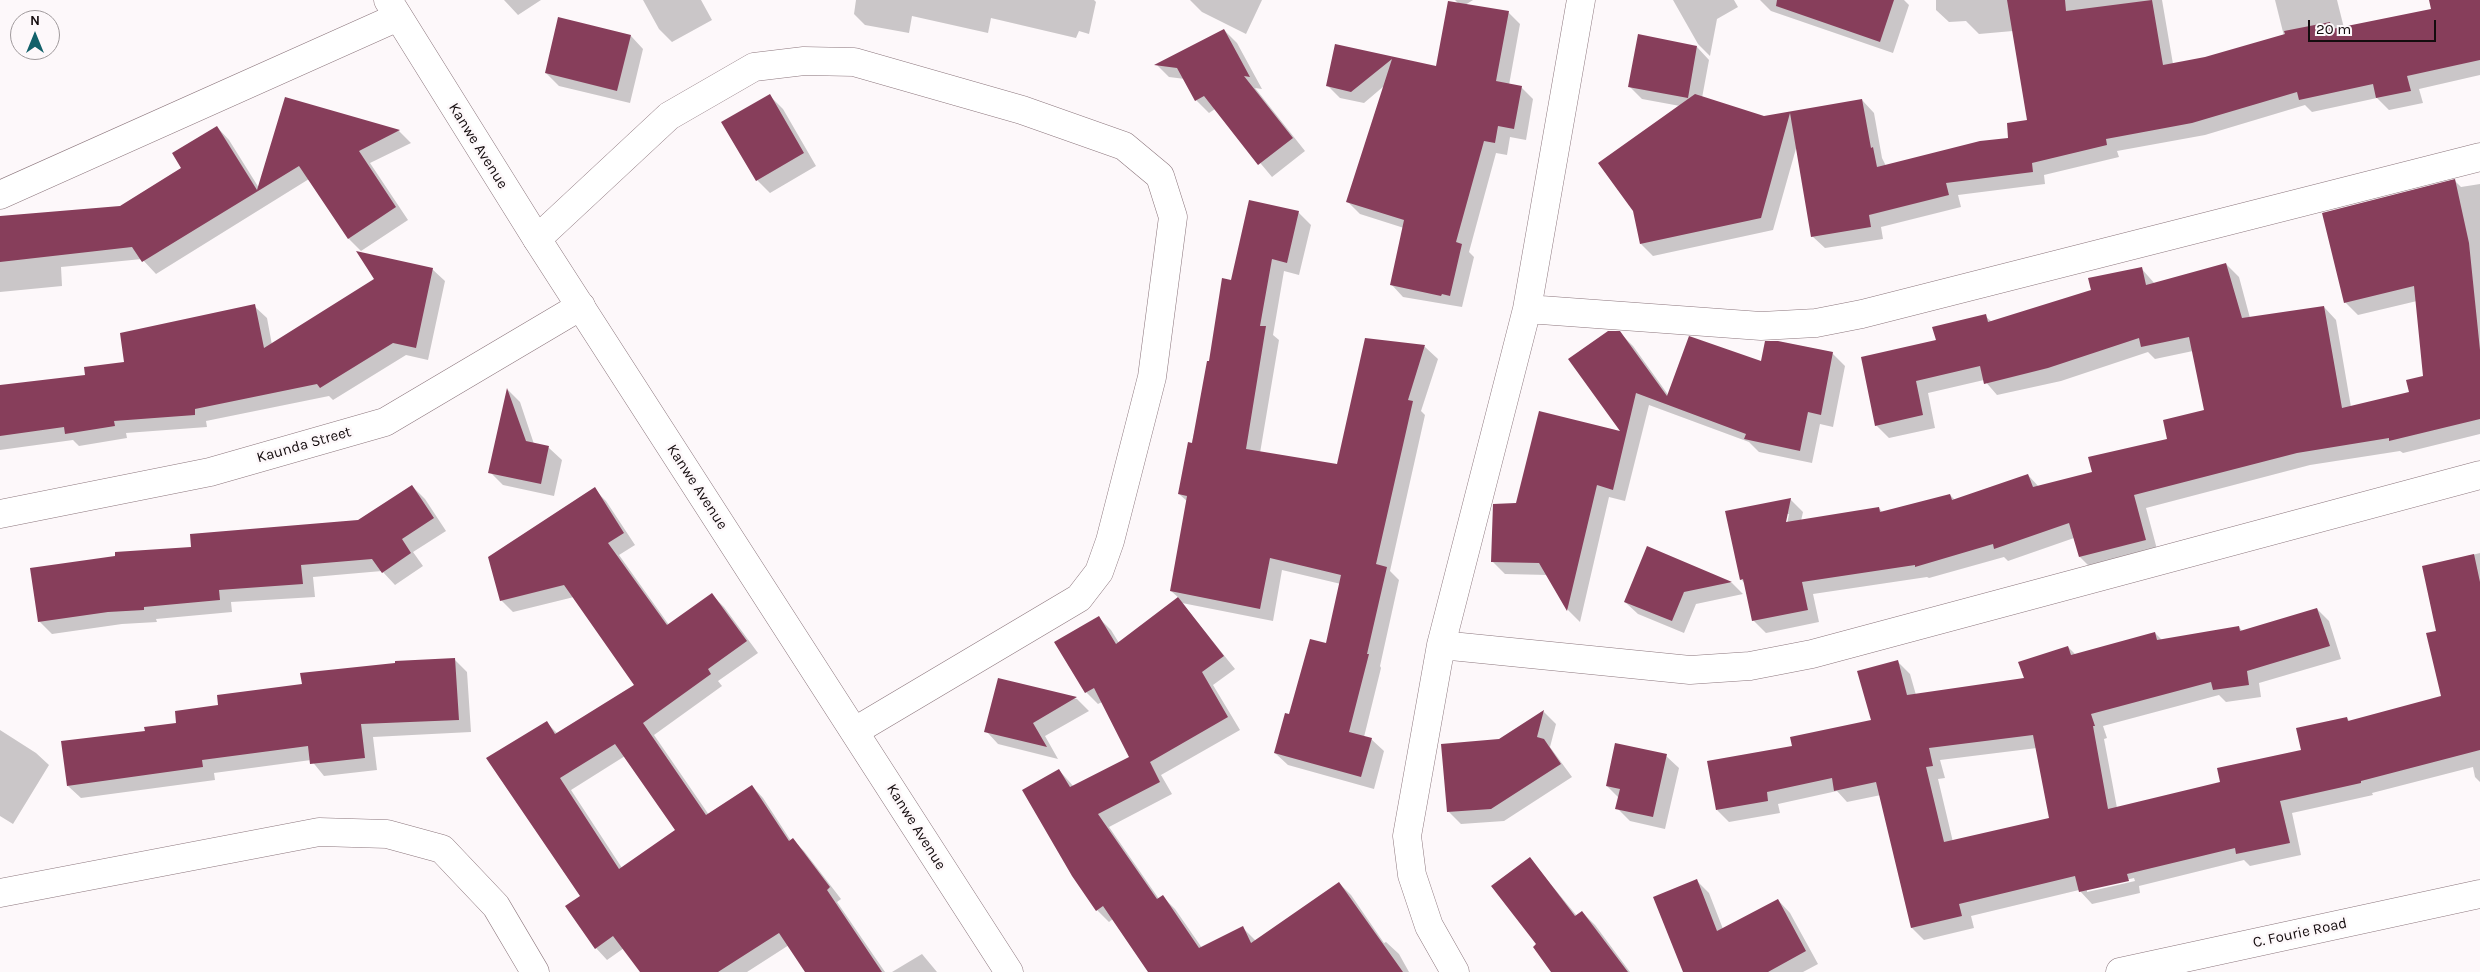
<!DOCTYPE html>
<html>
<head>
<meta charset="utf-8">
<style>
  body { margin:0 }
  #map { position:relative; width:2480px; height:972px; overflow:hidden; background:#fdf8fa; font-family:Karla,sans-serif }
  canvas { display:block }
  .north { position:absolute; left:10px; top:10px; width:50px; height:50px; box-sizing:border-box; background:#fdf8fa; border:1px solid #a09a9c; border-radius:50%; rotate:0deg; font-size:14px; font-weight:700; line-height:20px; text-align:center; color:#140c0e }
  .north::after { content:''; display:block; margin:auto; width:18px; height:22px; background:#12616a; clip-path:polygon(50% 0,100% 100%,50% 72%,0 100%) }
  .scale { position:absolute; left:2308px; top:20px; width:128px; height:22px; box-sizing:border-box; border:2px solid #140c0e; border-top:0; padding-left:6px; font-size:15px; line-height:18px; white-space:nowrap; color:#140c0e; -webkit-text-stroke:4px #fdf8fa; paint-order:stroke }
</style>
</head>
<body>
<div id="map">
<canvas width="2480" height="972"></canvas>
<div class="north">N</div>
<div class="scale">20 m</div>
</div>
<script>
const ctx = document.querySelector('canvas').getContext('2d');
ctx.lineJoin = 'round';
function paint(path, color) { ctx.fillStyle = color; ctx.fill(path, 'evenodd'); }
function stroke(path, color, width, dash) { ctx.strokeStyle = color; ctx.lineWidth = width; ctx.lineCap = dash ? 'butt' : 'round'; ctx.setLineDash(dash || []); ctx.stroke(path); }
function label(font, color, halo, rows, align = 'center') {
  ctx.font = font + ' Karla,sans-serif'; ctx.lineWidth = 5; ctx.setLineDash([]); ctx.textBaseline = 'middle'; ctx.strokeStyle = halo; ctx.fillStyle = color; for (const [text, x, y, turn = 0] of rows) {
    ctx.save(); ctx.translate(x, y); ctx.rotate((+turn || 0) * Math.PI / 180); ctx.textAlign = isNaN(turn) ? turn : align; if (halo) ctx.strokeText(text, 0, 0); ctx.fillText(text, 0, 0); ctx.restore();
  }
}
paint(new Path2D(`
  M504,0H541L518,15Z
  M643,0H701L712,20L672,42L659,29Z
  M856,0H1094L1096,2L1089,34L1079,31L1076,38L991,18L988,33L912,16L909,33L865,25L854,14Z
  M1190,0H1262L1246,34L1202,12Z
  M1455,0H1473L1465,5L1508,12L1520,24L1509,85L1521,87L1533,99L1526,140L1510,137L1507,155L1496,153L1469,252L1474,257L1462,307L1403,297L1391,284L1404,228L1360,214L1348,202L1384,86L1364,103L1340,98L1328,86L1336,46L1437,67L1459,4Z
  M1673,0H1734L1738,7L1717,19L1710,56L1698,44Z
  M1760,0H1904L1909,5L1893,53L1771,11Z
  M1936,0H2162L2173,64L2206,58L2284,36L2275,0H2337L2344,28L2433,10L2434,0H2480V75L2419,89L2423,103L2389,110L2377,98L2312,112L2305,105L2205,135L2117,151L2119,157L2044,175L2045,184L1958,195L1961,207L1881,227L1883,239L1825,248L1812,236L1797,145L1773,230L1653,256L1641,244L1680,106L1642,99L1629,86L1697,47L1709,60L1702,98L1764,117L1862,100L1874,113L1882,158L1886,166L2009,139L2028,121L2013,31L1979,34L1966,21L1949,22L1936,10Z
  M1224,30L1237,43L1262,89L1255,88L1305,151L1272,177L1215,109L1209,113L1196,100L1185,79L1169,77L1157,65Z
  M631,36L643,49L630,103L559,86L546,73Z
  M770,96L783,109L816,166L770,193L757,180Z
  M286,98L399,131L411,143L370,163L408,220L361,251L349,239L309,179L156,274L142,259L61,267L62,286L0,292V223L121,208L183,168L217,127L229,140L259,188Z
  M2455,181L2461,187L2480,184V434L2403,453L2400,451L2310,465L2146,508L2158,553L2092,569L2080,557L2074,538L2008,561L2004,557L1929,578L1927,577L1813,594L1819,622L1766,633L1753,620L1745,584L1741,579L1790,499L1803,512L1801,521L1879,508L1882,512L1950,495L1955,500L2028,475L2039,487L2093,473L2169,440L2205,411L2193,351L2155,359L2148,352L2061,381L1997,395L1984,380L1928,393L1935,428L1889,438L1876,425L1937,341L1985,316L1992,322L2093,291L2141,268L2155,284L2226,264L2239,277L2250,318L2324,307L2336,320L2351,407L2410,393L2424,376L2417,301L2358,315L2345,302ZM1786,514H1789L1786,529L1783,528Z
  M1298,212L1311,225L1299,275L1284,271L1273,335L1279,340L1260,453L1338,465L1366,339L1425,347L1438,359L1421,411L1425,415L1390,571L1399,580L1380,666L1381,668L1364,737L1371,739L1384,751L1374,789L1288,765L1275,753L1290,716L1327,644L1341,584L1282,570L1273,621L1182,603L1235,669L1213,685L1240,730L1161,775L1172,794L1109,827L1159,899L1163,897L1175,909L1202,948L1243,928L1256,941L1339,883L1351,895L1384,943L1386,942L1399,954L1409,972H1149L1113,919L1109,922L1097,910L1059,770L1074,787L1131,757L1102,702L1098,704L1086,692L1099,618L1111,630L1119,643L1179,598L1171,591L1188,502L1179,494L1232,281Z
  M432,269L445,281L428,360L406,355L333,400L329,396L206,421L207,427L126,433L127,438L79,446L73,440L0,450V387L87,376L125,363L254,306L267,318L272,345Z
  M1620,333L1633,346L1669,396L1762,362L1832,353L1845,366L1833,427L1820,424L1812,463L1759,452L1749,442L1649,405L1625,501L1609,497L1580,622L1568,610L1548,575L1505,574L1492,561L1495,504H1517L1623,433Z
  M508,390L520,402L534,444L549,448L562,460L554,496L503,485L490,472Z
  M412,486L425,499L446,531L413,552L423,566L395,585L382,571L313,577L315,597L231,602L232,612L156,619L157,622L122,624L52,634L39,621L193,549L359,521Z
  M594,489L606,501L635,545L619,555L669,625L712,595L724,607L758,653L718,681L722,686L654,735L709,815L752,786L763,798L791,841L793,840L804,851L841,899L837,902L885,972H807L789,945L747,972H641L624,948L607,960L596,948L546,722L558,734L636,686L574,597L513,612L501,600ZM625,756L677,830L622,868L571,790Z
  M1647,548L1732,583L1743,594L1696,604L1684,633L1638,614L1625,602Z
  M2480,553V782L2475,777L2473,767L2372,793L2373,795L2292,813L2301,855L2250,866L2244,860L2139,886L2140,893L2092,904L2079,890L1971,916L1974,928L1924,940L1912,928L1881,795L1847,802L1837,791L1778,804L1780,813L1729,822L1717,810L1794,747L1873,721L1898,662L1910,674L1916,695L2026,679L2068,647L2076,655L2155,633L2162,640L2239,627L2242,631L2317,609L2329,621L2341,659L2259,683L2261,697L2226,702L2219,695L2103,726L2107,738L2104,739L2117,808L2221,783L2302,751L2347,718L2350,722L2442,697L2437,632L2424,567ZM2037,748L2050,819L1953,842L1938,779L1945,778L1940,760ZM2134,878L2135,881L2087,892V889Z
  M455,660L467,672L471,732L373,737L377,770L324,776L311,760L214,773L215,780L81,798L68,786L146,732L178,724L219,706L303,685Z
  M999,680L1077,699L1089,711L1045,736L1058,759L998,744L986,731Z
  M1544,712L1556,724L1550,747L1572,777L1504,821L1461,824L1448,811L1499,740Z
  M0,730L36,753L49,765L13,824L0,816Z
  M1666,756L1679,768L1665,829L1630,821L1617,808L1619,798L1607,786Z
  M1530,859L1577,916L1582,912L1595,925L1630,972H1553L1538,945Z
  M1696,880L1709,893L1723,929L1778,900L1790,913L1818,964L1803,972H1685Z
  M922,954L937,972H892Z`), '#0003');
paint(new Path2D(`
  M1777,0H1894L1880,42L1776,6Z
  M2007,0H2065L2066,11L2152,0L2163,65L2205,57L2285,34L2284,31L2330,22L2332,29L2431,9L2429,0H2480V60L2407,76L2411,91L2376,98L2373,84L2299,100L2297,92L2192,123L2106,139L2107,145L2032,163L2033,172L1946,183L1949,195L1869,215L1871,227L1811,237L1790,113L1761,218L1640,244L1633,211L1598,163L1695,94L1764,116L1862,99L1871,148L1873,147L1877,167L1980,141L2008,138L2007,123L2027,120Z
  M1448,1L1509,11L1496,81L1522,86L1514,129L1498,126L1495,143L1484,141L1456,242L1462,244L1450,296L1442,294L1441,296L1390,285L1404,220L1346,202L1392,59L1351,92L1326,86L1335,44L1436,66Z
  M558,17L631,35L617,91L545,73Z
  M1224,29L1250,77L1244,76L1293,138L1258,165L1204,96L1195,101L1177,68L1154,65Z
  M1638,34L1697,46L1688,98L1628,87Z
  M770,94L804,153L756,181L721,122Z
  M285,97L400,130L359,151L396,207L348,239L299,166L142,262L132,247L0,262V216L120,206L181,168L172,153L217,126L257,190Z
  M2455,179L2469,243L2480,350V419L2389,441V438L2297,453L2134,495L2146,540L2079,557L2069,523L1994,549L1993,544L1915,567V565L1802,582L1808,610L1752,621L1743,579L1740,580L1725,511L1791,498L1786,522L1879,507L1880,512L1950,494L1952,500L2028,474L2033,487L2092,472L2088,457L2167,439L2163,420L2204,410L2189,337L2141,347L2139,338L2048,368L1984,384L1980,366L1916,381L1923,415L1875,426L1861,357L1936,340L1932,327L1986,314L1988,322L2091,290L2088,278L2142,267L2146,285L2226,263L2242,318L2324,306L2342,408L2409,392L2406,380L2423,376L2414,286L2344,303L2322,213Z
  M1249,200L1299,211L1287,263L1272,259L1260,326H1266L1246,449L1337,464L1365,338L1425,345L1408,400L1413,401L1376,564L1387,567L1367,654H1369L1349,732L1372,738L1361,777L1274,753L1285,713L1289,714L1310,639L1326,643L1341,575L1270,558L1260,609L1170,591L1187,496L1178,494L1188,442L1192,443L1207,361H1209L1222,278L1231,280Z
  M356,251L433,268L416,348L393,343L320,388L317,384L195,409V415L114,421L115,426L65,434L64,427L0,436V385L85,375L84,367L124,362L120,333L255,304L264,348L374,279Z
  M1608,331H1620L1667,396L1689,336L1761,361L1765,341H1778L1833,352L1821,415L1808,412L1800,451L1744,439L1746,434L1636,393L1613,490L1597,485L1567,611L1539,563L1491,562L1493,504L1516,503L1539,411L1620,431L1568,359Z
  M507,388L526,441L549,446L541,484L488,473Z
  M412,485L434,518L402,539L411,553L382,573L372,559L301,565L303,584L219,590L220,600L144,607V610L108,612L38,622L30,568L115,556V552L191,547L190,534L358,520Z
  M595,487L624,533L608,543L667,625L712,593L747,641L708,669L711,674L643,723L706,815L752,785L789,841L793,838L830,887L827,890L882,972H805L779,933L718,972H640L613,936L595,949L565,906L580,896L486,758L547,721L555,734L634,685L564,585L500,601L488,557ZM615,744L675,830L619,869L560,778Z
  M1647,546L1732,582L1684,592L1672,621L1624,602Z
  M2474,554L2480,582V750L2361,781V783L2280,801L2290,843L2236,854L2235,848L2127,874L2129,881L2079,892L2075,876L1959,904L1962,916L1911,928L1876,782L1834,791L1832,778L1767,792L1768,801L1716,810L1707,761L1792,746L1790,737L1871,720L1857,671L1898,660L1907,695L2024,678L2018,662L2068,646L2071,655L2155,632L2157,640L2239,626L2240,631L2317,608L2330,646L2247,671L2249,685L2213,690L2211,682L2091,714L2095,726H2093L2108,809L2220,782L2217,768L2301,750L2296,728L2347,717L2348,721L2441,696L2426,633L2436,631L2422,566ZM2033,735L2049,818L1944,842L1926,767L1933,766L1929,748Z
  M1178,597L1224,656L1202,672L1228,717L1150,762L1160,782L1098,814L1157,899L1163,895L1199,948L1243,926L1251,943L1339,882L1403,972H1148L1103,906L1096,911L1072,876L1022,790L1059,769L1070,787L1129,757L1094,688L1085,693L1054,642L1099,616L1116,644Z
  M455,658L459,720L361,724L365,758L310,764L308,746L202,760L203,767L67,786L61,741L145,731L144,727L176,723L175,711L218,705L217,695L302,684L300,673L395,663V661Z
  M998,678L1077,697L1033,723L1047,747L984,732Z
  M1544,710L1537,737L1544,739L1561,764L1491,809L1447,812L1441,744L1499,739Z
  M1615,743L1667,754L1653,817L1615,809L1620,789L1606,786Z
  M1530,857L1575,916L1582,911L1628,972H1551L1533,947L1536,944L1491,886Z
  M1697,879L1717,931L1778,899L1806,951L1768,972H1683L1653,897Z`), '#873e5b');
const minor = new Path2D(`
  M0,195L398,17
  M537,239L669,116L754,67L804,61L854,62L1022,110L1124,146L1160,176L1173,217L1152,377L1110,541L1099,572L1079,598L855,731
  M1527,309L1761,326L1816,323L1862,314L2480,157
  M0,514L210,472L385,422L581,306
  M1441,645L1690,670L1750,666L1812,654L2480,475
  M0,893L319,832L387,834L442,849L496,906L535,972
  M1455,972L1429,926L1412,875L1407,836L1441,645L1527,309L1581,0
  M2120,972L2480,894`);
const secondary = new Path2D(`
  M388,0L537,239L1009,972`);
stroke(minor, '#8c767d', 29);
stroke(secondary, '#8c767d', 29);
stroke(minor, '#fff', 28);
stroke(secondary, '#fff', 28);
label('15px', '#140c0e', '#fdf8fa', [
  ["Kanwe Avenue",478,146,58],
  ["Kaunda Street",304,445,-16],
  ["Kanwe Avenue",697,487,57],
  ["Kanwe Avenue",916,827,58],
  ["C. Fourie Road",2300,933,-12]
]);
</script>
</body>
</html>
